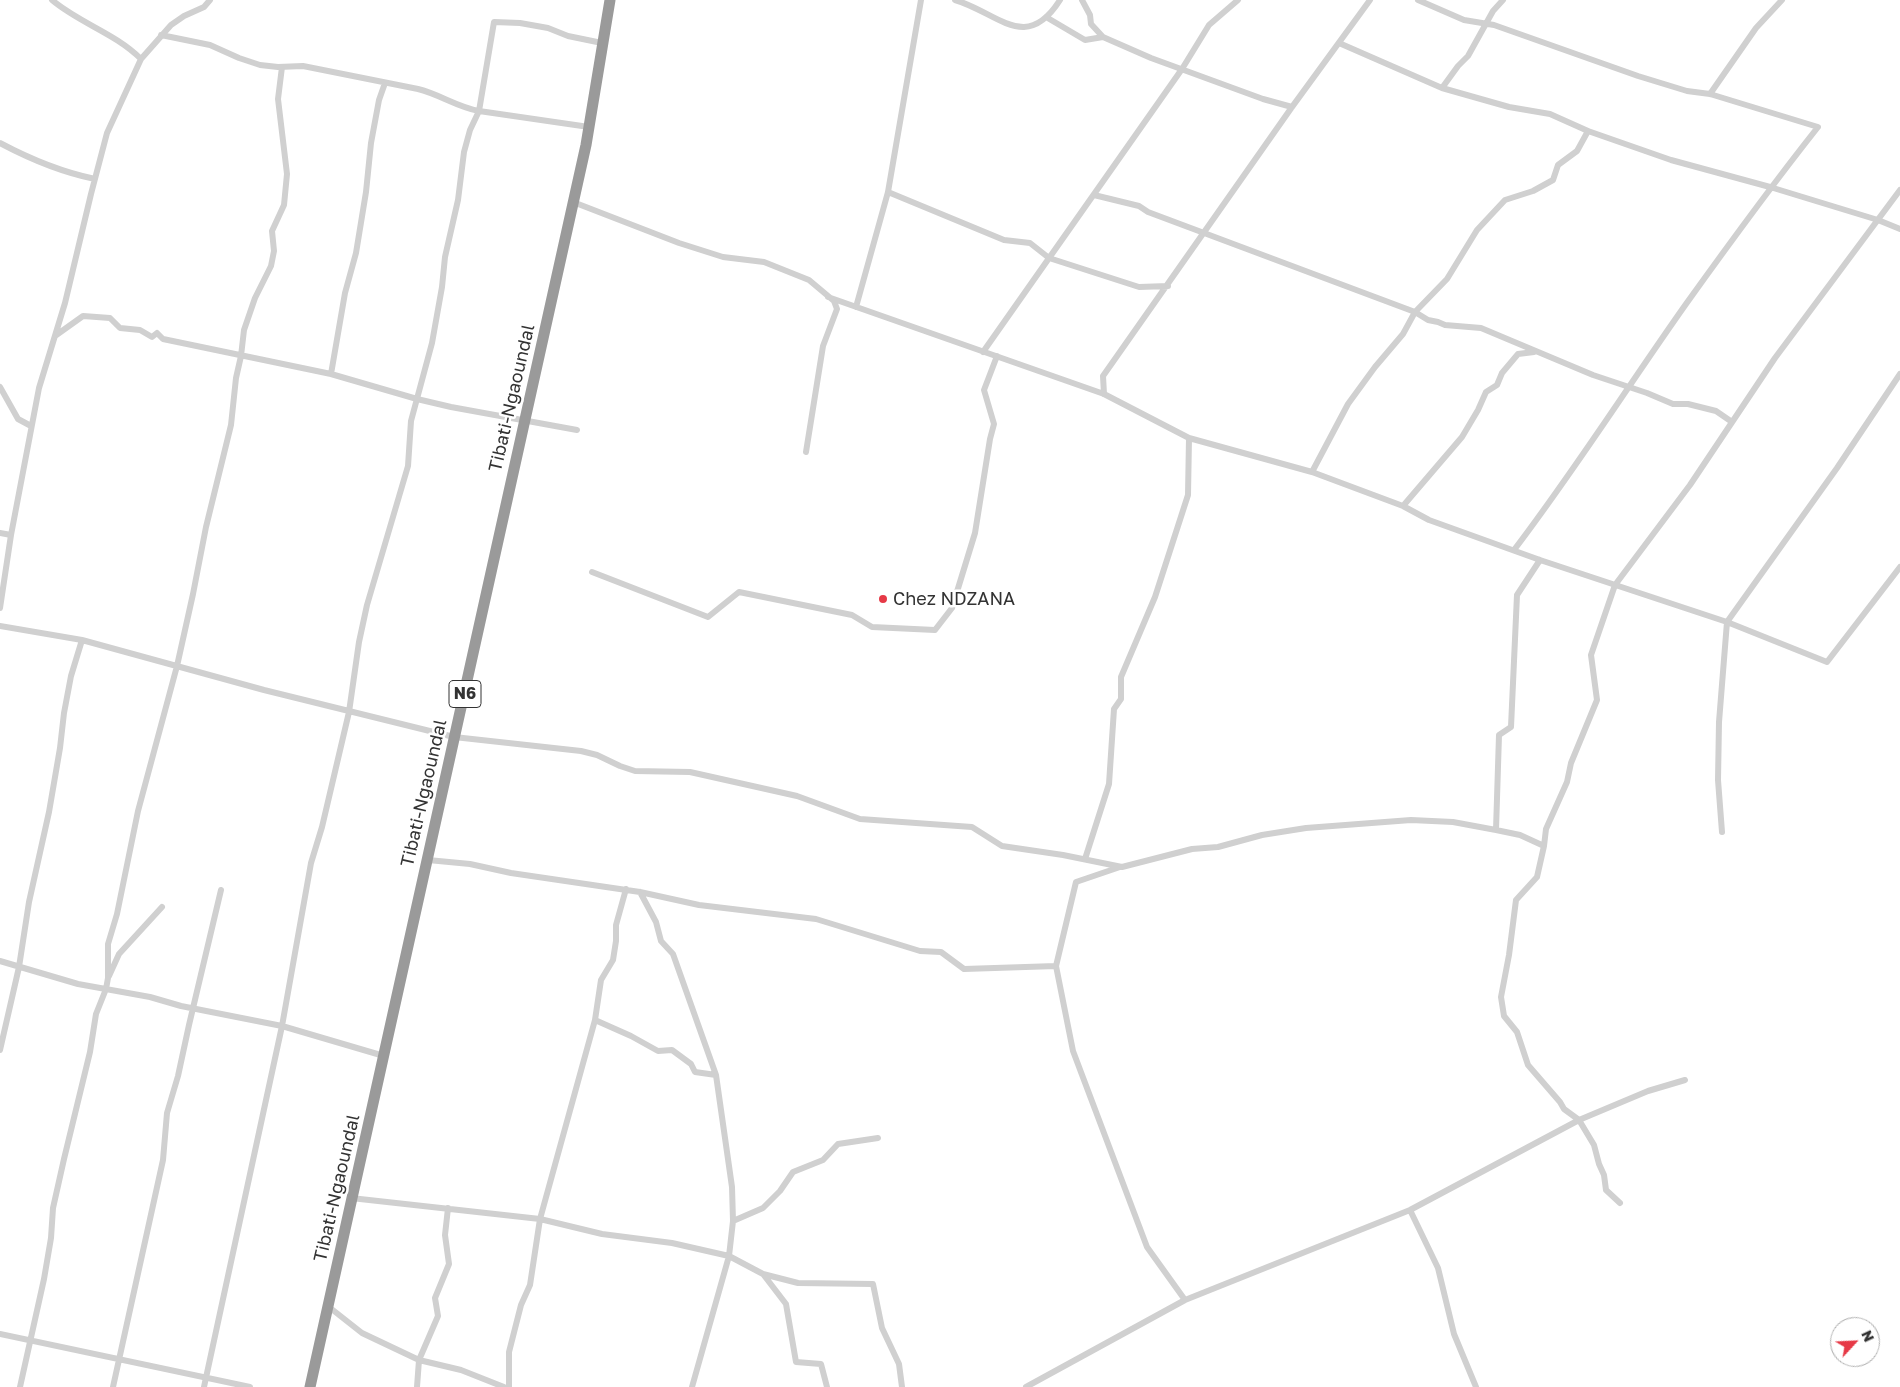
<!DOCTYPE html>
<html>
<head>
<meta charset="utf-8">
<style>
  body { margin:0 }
  #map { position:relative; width:1900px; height:1387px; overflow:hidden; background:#fff; font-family:"Golos Text",sans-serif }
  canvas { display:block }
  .north { position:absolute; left:1830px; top:1317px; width:50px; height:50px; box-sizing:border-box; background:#fff; border:1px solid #adadad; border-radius:50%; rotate:65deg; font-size:14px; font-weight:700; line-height:20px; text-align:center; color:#333 }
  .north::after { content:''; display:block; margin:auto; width:18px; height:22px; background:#e63946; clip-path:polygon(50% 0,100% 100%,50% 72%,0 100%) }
</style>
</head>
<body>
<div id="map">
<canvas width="1900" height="1387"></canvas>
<div class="north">N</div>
</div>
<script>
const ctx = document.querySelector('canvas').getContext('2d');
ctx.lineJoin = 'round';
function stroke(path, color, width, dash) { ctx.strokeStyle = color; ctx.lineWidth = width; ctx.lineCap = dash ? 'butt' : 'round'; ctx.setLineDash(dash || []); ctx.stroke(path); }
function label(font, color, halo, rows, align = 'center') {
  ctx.font = font + ' "Golos Text",sans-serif'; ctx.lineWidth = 5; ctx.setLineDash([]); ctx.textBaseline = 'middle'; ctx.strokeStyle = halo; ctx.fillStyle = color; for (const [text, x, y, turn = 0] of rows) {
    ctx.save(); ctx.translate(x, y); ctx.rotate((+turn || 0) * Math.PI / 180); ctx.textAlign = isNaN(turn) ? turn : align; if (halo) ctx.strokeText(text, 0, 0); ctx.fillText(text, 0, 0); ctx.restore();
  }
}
stroke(new Path2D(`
  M52,0C79,23 115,33 141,59
  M955,0C997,12 1026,54 1060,0
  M1082,0L1090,15L1091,24L1103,37L1151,58L1263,99L1292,107
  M1418,0L1464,20L1494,25L1638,76L1687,91L1710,94L1818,127C1772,185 1729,244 1686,304C1628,386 1575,470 1514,550
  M1046,17L1085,40L1103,37
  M161,35L210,45L239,58L260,65L278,67L303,66L418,89C439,94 457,107 479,111L494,22L520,23L548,28L568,36L602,43
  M1339,43L1442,88L1509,107L1550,114L1588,131L1671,160L1770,187L1878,220L1900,229
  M1442,88L1458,66L1468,56L1493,11L1503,0
  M1710,94L1756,28L1782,0
  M0,143C30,159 61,172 95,179
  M888,192L1004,240L1030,243L1049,258L1139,287L1168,286
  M1094,195L1139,206L1148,212L1415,312L1428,320L1438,322L1445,325L1481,328L1593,375L1647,393L1673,404H1688L1716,411L1732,422
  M573,202L679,243L723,257L764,262L809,280L834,301L837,309L823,346L806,452
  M828,297L1104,394L1189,438L1312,472L1403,506L1429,520L1540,560L1727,622L1837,468L1900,374
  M856,307L888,192L921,0
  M55,336L83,316L110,318L120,328L140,330L152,337L157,333L163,339L331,374L417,399L451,407L577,430
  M983,352L1182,69L1209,25L1238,0
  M331,374L345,293L356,253L366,192L371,143L379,100L385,83
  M0,387L18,419L31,426
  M1104,394L1103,376L1292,107L1370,0
  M1312,472L1348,404L1375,367L1403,334L1415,312L1447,279L1477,230L1505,200L1533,191L1553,180L1558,165L1577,151L1588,131
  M1403,506L1462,437L1478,410L1486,392L1497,385L1502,373L1518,354L1534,352
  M0,533L11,535
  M592,572L708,617L739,592L852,615L872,627L935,630L952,608L975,533L990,439L994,424L984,390L997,356
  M0,608L11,535L39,388L65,303L91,194L107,133L141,59L171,25L184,16L204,7L210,0
  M0,626L82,640L264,690L454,737L581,751L597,755L620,766L635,771L690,772L797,796L860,819L972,827L1002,846L1063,855L1122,867L1192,849L1218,847L1262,835L1306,828L1411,820L1453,822L1496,830L1520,835L1544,846L1537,877L1516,900L1509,955L1501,997L1504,1016L1517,1032L1528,1065L1560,1102L1564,1109L1579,1120L1594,1145L1599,1164L1604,1175L1606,1190L1620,1203
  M1496,830L1499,735L1511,727L1517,595L1540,560
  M1722,832L1718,780L1719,722L1727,622L1827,662L1900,567
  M1544,846L1546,829L1567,782L1571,763L1597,700L1591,655L1615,585L1690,485L1775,358L1900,190
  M1085,859L1109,784L1114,709L1121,699V677L1155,597L1188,495L1189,438
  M428,860L470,864L511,873L640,892L699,905L816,919L920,951L941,952L964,969L1056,966
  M1120,867L1076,882L1056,966L1073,1051L1147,1247L1185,1300
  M640,892L656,922L661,941L673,954L716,1075L732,1187L733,1221L729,1256L763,1274L786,1304L796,1362L821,1364L827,1387
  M0,961L78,984L150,997L181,1006L282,1026L384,1056
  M109,976L119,954L162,907
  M595,1020L631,1036L658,1051L672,1050L691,1064L695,1072L716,1075
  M0,1050L19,967L29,902L49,812L60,748L64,713L71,676L82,640
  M351,1198L540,1219L602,1234L672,1243L729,1256L692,1387
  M1410,1210L1438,1268L1454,1334L1476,1387
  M733,1221L763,1208L780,1191L793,1172L823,1160L838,1144L878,1138
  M763,1274L798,1283L873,1284L882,1328L899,1364L902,1387
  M329,1307L362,1333L419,1360L461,1370L504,1387
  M0,1334L250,1387
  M20,1387L44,1279L51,1238L53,1208L64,1159L90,1052L96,1014L106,989L108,978V944L117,914L138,811L177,666L193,594L206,527L231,425L236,378L241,356L244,330L255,298L271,266L274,251L272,231L284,205L287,174L278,99L282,67
  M113,1387L163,1160L167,1113L178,1076L189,1025L221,890
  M204,1387L282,1026L311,863L322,827L349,712L359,642L367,605L408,466L411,421L432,343L442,287L445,257L458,200L464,152L470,130L479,111L589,127
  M417,1387L419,1360L438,1316L435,1298L449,1264L445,1235L448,1208
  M509,1387V1352L521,1305L530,1285L540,1219L595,1020L601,980L613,960L616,941V925L626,889
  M1026,1387L1185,1300L1410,1210L1579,1120L1648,1091L1685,1080`), '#d0d0d0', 6);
stroke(new Path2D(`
  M310,1387L586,145L610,0`), '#9a9a9a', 11);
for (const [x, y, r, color] of [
  [883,599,5,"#e63946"]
]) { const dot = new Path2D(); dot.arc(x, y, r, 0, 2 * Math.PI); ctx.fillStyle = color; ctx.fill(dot); stroke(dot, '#fff', 2); }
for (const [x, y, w] of [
  [465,694,32]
]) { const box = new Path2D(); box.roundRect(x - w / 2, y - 13.5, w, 27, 4); ctx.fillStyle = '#fff'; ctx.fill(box); stroke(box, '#333', 1); }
label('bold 16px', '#333', null, [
  ["N6",465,694]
]);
label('18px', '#333', '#fff', [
  ["Tibati-Ngaoundal",512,398,-77],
  ["Tibati-Ngaoundal",424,793,-77],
  ["Tibati-Ngaoundal",337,1188,-77]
]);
label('18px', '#333', '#fff', [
  ["Chez NDZANA",893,599]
], 'left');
</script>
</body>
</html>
